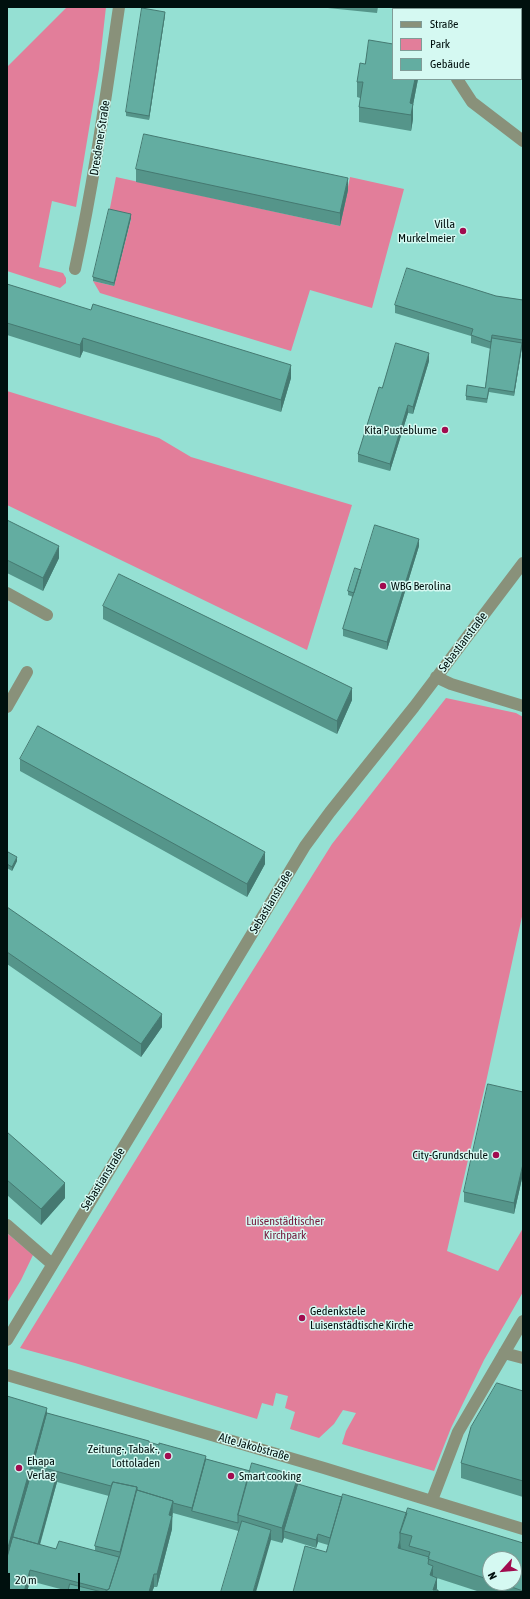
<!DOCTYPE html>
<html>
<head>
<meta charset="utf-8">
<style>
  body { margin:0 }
  #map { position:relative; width:530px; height:1599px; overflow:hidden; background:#95e0d3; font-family:"Asap Condensed",sans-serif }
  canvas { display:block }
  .frame { position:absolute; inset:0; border:8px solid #00100e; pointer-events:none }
  .legend { position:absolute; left:392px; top:8px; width:130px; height:72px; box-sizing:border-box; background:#d5f9f2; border:1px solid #809c97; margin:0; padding:5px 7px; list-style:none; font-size:12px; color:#00100e }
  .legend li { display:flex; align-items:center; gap:8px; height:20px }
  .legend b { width:20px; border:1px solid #809c97 }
  .north { position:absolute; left:482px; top:1551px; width:40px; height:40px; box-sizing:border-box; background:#d5f9f2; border:1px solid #809c97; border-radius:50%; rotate:243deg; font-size:11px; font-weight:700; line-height:16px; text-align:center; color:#00100e }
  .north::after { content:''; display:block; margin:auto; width:14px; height:18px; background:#a10b4f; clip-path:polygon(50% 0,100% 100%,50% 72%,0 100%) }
  .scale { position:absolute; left:8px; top:1573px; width:72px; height:18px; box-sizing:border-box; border:2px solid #00100e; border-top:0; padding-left:5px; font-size:12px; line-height:14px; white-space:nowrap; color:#00100e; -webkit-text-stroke:3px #d5f9f2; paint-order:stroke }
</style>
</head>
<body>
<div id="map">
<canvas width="530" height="1599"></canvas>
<div class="frame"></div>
<ul class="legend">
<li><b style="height:5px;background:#89917a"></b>Straße</li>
<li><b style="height:11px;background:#e27e9a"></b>Park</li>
<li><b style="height:11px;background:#63ada1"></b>Gebäude</li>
</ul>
<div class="north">N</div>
<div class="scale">20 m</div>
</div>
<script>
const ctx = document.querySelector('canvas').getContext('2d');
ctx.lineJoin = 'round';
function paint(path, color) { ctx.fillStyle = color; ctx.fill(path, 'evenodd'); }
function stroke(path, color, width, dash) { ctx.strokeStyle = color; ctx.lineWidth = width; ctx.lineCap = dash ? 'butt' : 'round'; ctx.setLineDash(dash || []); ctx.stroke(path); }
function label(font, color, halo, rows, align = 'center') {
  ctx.font = font + ' "Asap Condensed",sans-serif'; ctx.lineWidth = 3; ctx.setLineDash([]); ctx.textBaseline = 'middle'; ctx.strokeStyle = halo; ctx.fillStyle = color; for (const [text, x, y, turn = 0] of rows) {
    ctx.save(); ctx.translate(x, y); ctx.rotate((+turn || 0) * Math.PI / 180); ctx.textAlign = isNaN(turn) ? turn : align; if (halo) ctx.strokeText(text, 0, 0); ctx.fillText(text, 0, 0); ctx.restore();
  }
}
paint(new Path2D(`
  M67,7H106L99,69L76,207L52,201L39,267L63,273L66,278V283L60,288L7,271V67Z
  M116,177L340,226L350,177L404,189L372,308L310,290L291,351L100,293L93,281L114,286L131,219L109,213Z
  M7,391L159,438L191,457L352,505L307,650L7,505Z
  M446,698L516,713L523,717V912L486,1082L447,1251L498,1271L523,1228V1292L484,1360L451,1428L434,1471L342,1444L346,1431L356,1413L343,1410L334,1424L319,1438L290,1429L295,1412L285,1408L288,1396L276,1393L273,1406L262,1403L257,1419L75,1363L20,1348L231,1005L332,844Z
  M7,1233L33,1255L21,1280L7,1303Z`), '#e27e9a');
stroke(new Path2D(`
  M417,7L419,9
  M457,79L472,102L523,141
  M75,269C94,182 106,95 119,7
  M7,593L47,615
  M436,677L451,684L523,706
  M7,707L27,672
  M7,1225L52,1264
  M7,1340L305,846L330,812L414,707L523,563
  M504,1353L523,1358
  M7,1375L324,1468L523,1529
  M432,1500L458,1432L523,1321`), '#89917a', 12);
paint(new Path2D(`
  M318,7H378L377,13Z
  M448,7H522L521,9H448Z
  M165,15L149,120L126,116V112Z
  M393,79H418L413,105V119L411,131L359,122V107L360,98L357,97V82Z
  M136,169L348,190L340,226L136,182Z
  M131,218L114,286L93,281V277Z
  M7,284L291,378L281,412L83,351L80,358L7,335Z
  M496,296L523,300V347H522L514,396L489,392L487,403L466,400V396L485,388L491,349L471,343V336L395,313V305Z
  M429,361L413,414L408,413L390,471L358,462V454L382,388Z
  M7,520L59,558L43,591L7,573Z
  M419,546L387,650L343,636V629L353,597L348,595V591L361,570Z
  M103,606L352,700L337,734L103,619Z
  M20,759L265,864L247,897L20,771Z
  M7,854L17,861L12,871L7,868Z
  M7,907L162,1027L141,1057L7,964Z
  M523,1092V1174L514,1214L464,1202V1192Z
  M7,1132L65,1198L41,1225L7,1195Z
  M523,1391V1497L461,1478V1463Z
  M7,1396L47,1413L206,1459L342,1497L407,1513L523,1543V1592H480L437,1578V1588L436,1590L438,1592L326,1552L328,1545L318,1542L316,1548L284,1538L282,1543L173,1513L172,1517V1529L157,1587H154L152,1592H68V1591L30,1581L27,1592H7ZM57,1482L109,1496L95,1546V1551L56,1549L40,1545ZM490,1559L514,1583H490Z`), '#55958a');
paint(new Path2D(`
  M506,7H516V9H504Z
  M518,7H522L521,9H518Z
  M165,12V15L149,120V116Z
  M415,79H418L413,105V119L411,131V114L410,103Z
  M348,178V190L340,226V213Z
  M131,214V218L114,286V283Z
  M83,338V351L80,358V345Z
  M522,343V347L514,396V392Z
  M429,353V361L413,414V407Z
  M291,365V378L281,412V400Z
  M408,405V413L390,471V464Z
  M419,539V546L387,650V642Z
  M59,546V558L43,591V578Z
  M352,688V700L337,734V721Z
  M265,852V864L247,897V884Z
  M17,857V861L12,871V867Z
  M162,1014V1027L141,1057V1044Z
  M523,1164V1174L514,1214V1203Z
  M65,1183V1198L41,1225V1209Z
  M47,1408V1423L33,1465V1475L7,1567V1551Z
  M206,1456V1466L192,1511V1508Z
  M57,1474V1482L37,1554V1547Z
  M298,1476V1492L284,1531V1538L282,1543V1528Z
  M137,1487V1503L120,1568V1552Z
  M173,1501L172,1529L157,1587V1574L169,1515Z
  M271,1530V1540L256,1592H253Z
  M318,1534V1542L316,1548V1540Z
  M400,1540L401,1549L398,1558V1548Z
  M433,1566V1576L430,1575Z
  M30,1570V1581L27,1592H24Z
  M154,1574V1587L152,1592H149Z
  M437,1578V1588L436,1592L433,1590Z`), '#457971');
const building = new Path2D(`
  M459,7H506L504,9H461Z
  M142,8L165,12L149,116L126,112Z
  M369,40L393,44V79H415L410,103L413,104L411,115L359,107L363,82H357L360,63L365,64Z
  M144,134L348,178L340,213L136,169Z
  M109,209L131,214L114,283L93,277Z
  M407,268L496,296L523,300V340L492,335L491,342L471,335L473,329L395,305Z
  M7,284L91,310L93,304L291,365L281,400L83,338L80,345L7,323Z
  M492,338L522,343L514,392L489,388L487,399L466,396L467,385L485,388Z
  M396,343L429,353L413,407L408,405L390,464L358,454L379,387L382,388Z
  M7,520L59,546L43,578L7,560Z
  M375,525L419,539L387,642L343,629Z
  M355,568L361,570L354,593L348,591Z
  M119,574L352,688L337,721L103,606Z
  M38,726L265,852L247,884L20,759Z
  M8,852L17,857L12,867L7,864V854Z
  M7,907L162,1014L141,1044L7,952Z
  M488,1084L523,1092V1164L514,1203L464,1192Z
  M7,1132L65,1183L41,1209L7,1180Z
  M497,1383L523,1391V1481L461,1463L471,1427Z
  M7,1396L47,1408L7,1551Z
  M47,1413L149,1441V1442L159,1445V1443L206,1456L192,1508L173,1503V1501L137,1490V1487L113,1482L111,1486L33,1465Z
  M206,1459L250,1471L238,1515V1523L192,1511Z
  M252,1463L298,1476L282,1528L238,1515Z
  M33,1468L57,1474L38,1544L13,1537Z
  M113,1482L137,1487L120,1552L95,1546Z
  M298,1484L342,1497L330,1538L318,1534L316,1540L284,1531Z
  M137,1490L173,1501L169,1515L172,1516L157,1574H154L149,1592H104L109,1589L120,1555Z
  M343,1494L407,1513L400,1533V1540L398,1548L429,1557L428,1564L433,1566L430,1575L437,1578L433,1590H438V1592H293L305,1546L326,1552Z
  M408,1508L523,1543V1591L500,1583H514V1559H490V1580L428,1559L430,1552L409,1546L412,1536L400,1533Z
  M242,1521L271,1530L253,1592H221Z
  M13,1537L56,1549L59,1541L119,1557L109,1589L107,1590L30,1570L24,1592H7V1558Z
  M70,1584L102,1592H68Z`);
paint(building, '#63ada1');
stroke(building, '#457971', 1);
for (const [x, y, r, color] of [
  [463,231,4,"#a10b4f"],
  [445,430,4,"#a10b4f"],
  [383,586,4,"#a10b4f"],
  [496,1155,4,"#a10b4f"],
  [302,1318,4,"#a10b4f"],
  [168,1456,4,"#a10b4f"],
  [19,1468,4,"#a10b4f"],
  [231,1476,4,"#a10b4f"]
]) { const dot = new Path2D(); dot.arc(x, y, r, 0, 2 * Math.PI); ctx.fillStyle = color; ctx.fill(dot); stroke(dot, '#d5f9f2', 1.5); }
label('12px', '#00100e', '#d5f9f2', [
  ["Dresdener Straße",100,138,-81],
  ["Sebastianstraße",463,642,-53],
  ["Sebastianstraße",271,902,-59],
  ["Sebastianstraße",103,1179,-58],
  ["Alte Jakobstraße",254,1447,16]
]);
label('12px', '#00100e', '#d5f9f2', [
  ["Villa",455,224],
  ["Murkelmeier",455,238],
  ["Kita Pusteblume",437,430],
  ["WBG Berolina",391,586,"left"],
  ["City-Grundschule",488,1155],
  ["Gedenkstele",310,1311,"left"],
  ["Luisenstädtische Kirche",310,1325,"left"],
  ["Zeitung-, Tabak-,",160,1449],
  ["Lottoladen",160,1463],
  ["Ehapa",27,1461,"left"],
  ["Verlag",27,1475,"left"],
  ["Smart cooking",239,1476,"left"]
], 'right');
label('12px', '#73173a', '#d5f9f2', [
  ["Luisenstädtischer",285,1221],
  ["Kirchpark",285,1235]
]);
</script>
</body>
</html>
